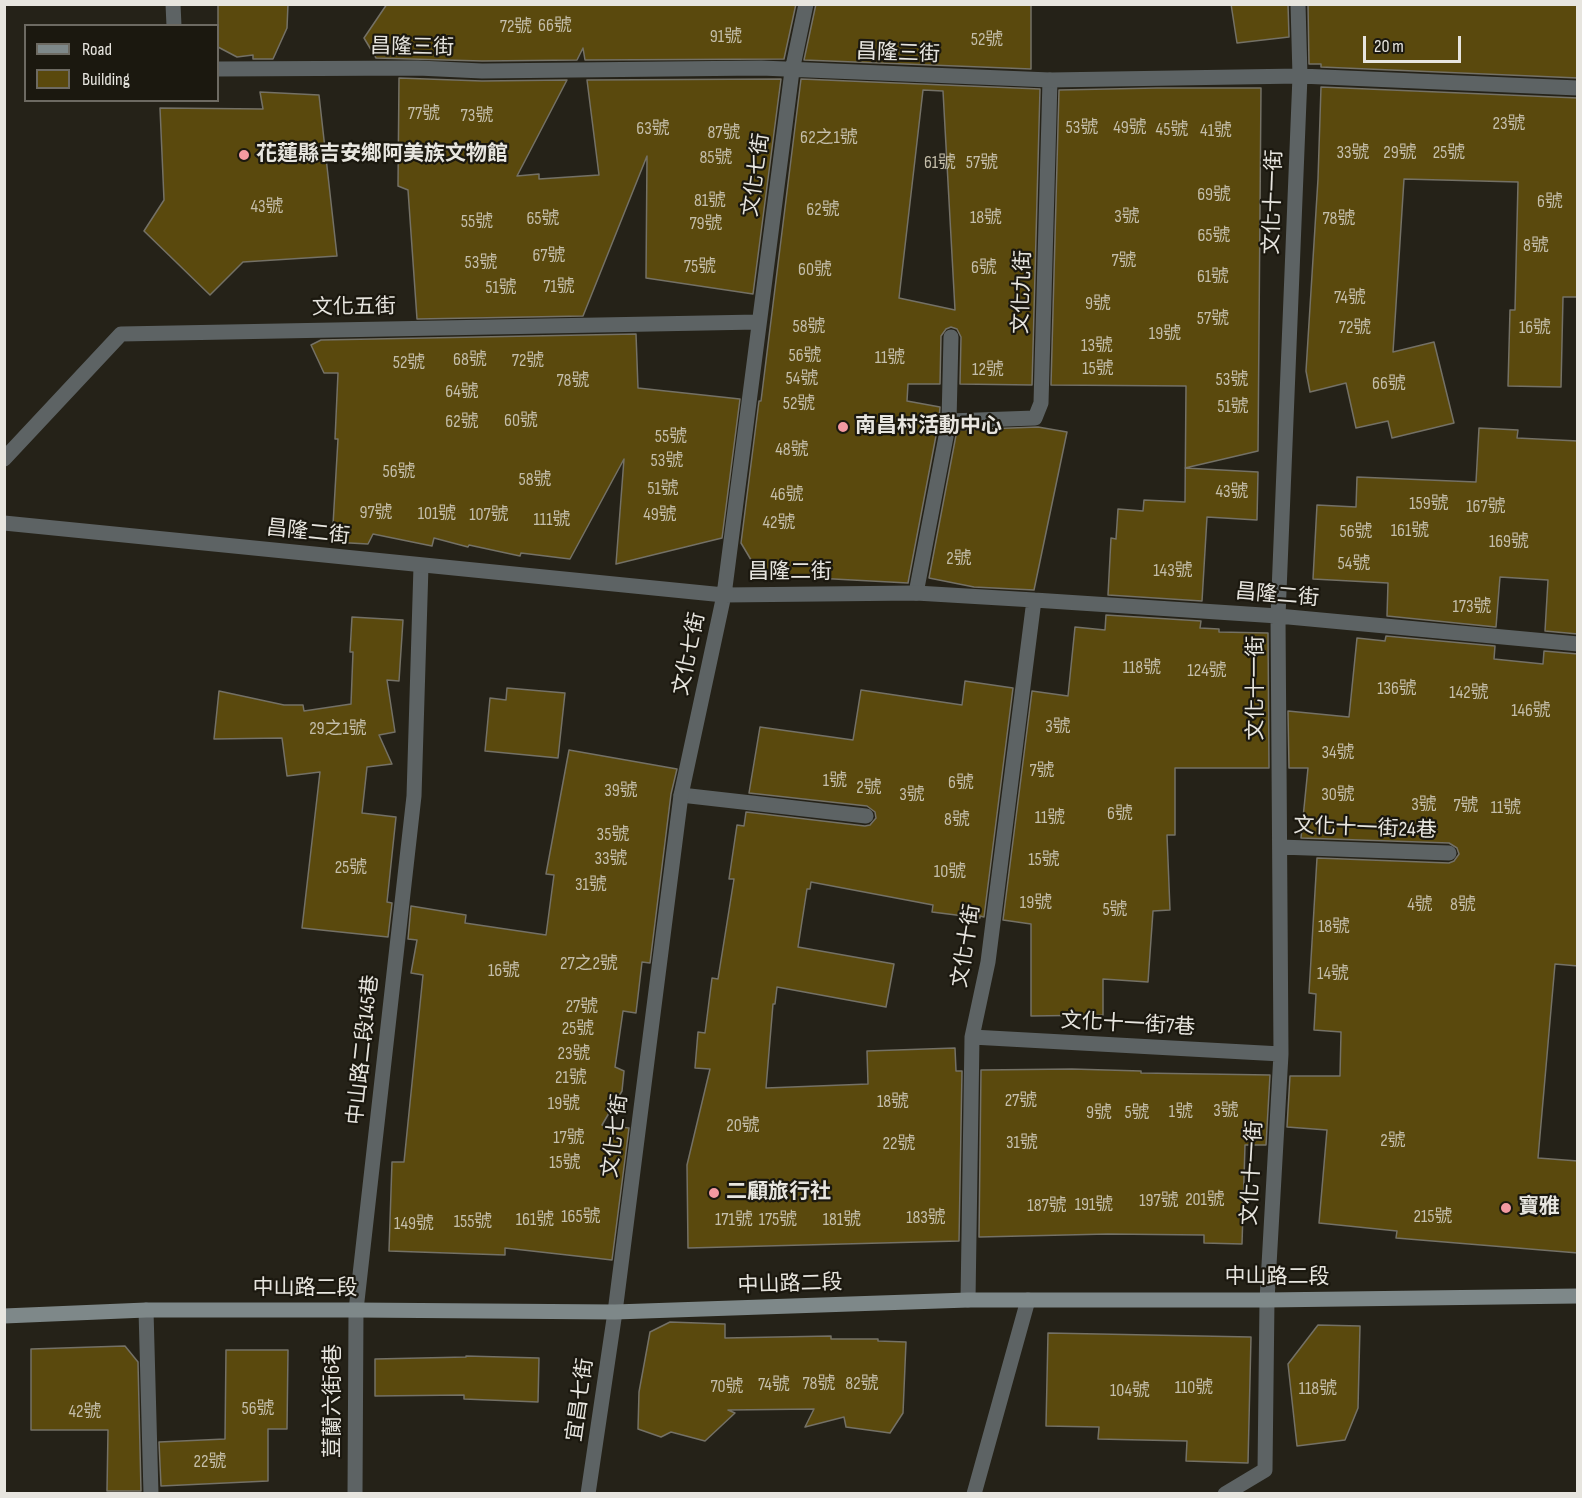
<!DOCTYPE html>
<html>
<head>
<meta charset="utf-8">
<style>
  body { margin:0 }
  #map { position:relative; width:1582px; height:1498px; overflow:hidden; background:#252218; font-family:"Sofia Sans Condensed",sans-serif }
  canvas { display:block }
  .frame { position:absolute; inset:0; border:6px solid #e7e5df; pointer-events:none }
  .legend { position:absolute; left:24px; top:24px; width:195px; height:78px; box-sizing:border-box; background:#1b180f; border:2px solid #6d6a62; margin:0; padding:8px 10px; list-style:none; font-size:18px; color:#e7e5df }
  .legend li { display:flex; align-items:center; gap:12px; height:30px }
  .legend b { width:30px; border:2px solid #6d6a62 }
  .scale { position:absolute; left:1363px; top:36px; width:98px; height:27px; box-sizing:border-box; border:3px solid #e7e5df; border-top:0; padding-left:8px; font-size:18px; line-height:21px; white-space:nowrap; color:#e7e5df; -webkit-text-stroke:4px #1b180f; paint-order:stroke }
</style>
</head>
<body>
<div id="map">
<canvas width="1582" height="1498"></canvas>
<div class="frame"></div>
<ul class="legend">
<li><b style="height:8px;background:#7e8889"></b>Road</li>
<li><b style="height:16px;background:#5a490d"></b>Building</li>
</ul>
<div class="scale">20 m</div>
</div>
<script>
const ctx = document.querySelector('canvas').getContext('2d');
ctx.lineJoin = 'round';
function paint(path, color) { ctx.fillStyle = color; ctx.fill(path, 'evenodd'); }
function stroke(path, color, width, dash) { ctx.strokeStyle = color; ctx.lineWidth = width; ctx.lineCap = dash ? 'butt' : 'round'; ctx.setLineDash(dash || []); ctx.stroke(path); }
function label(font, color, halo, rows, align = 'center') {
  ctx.font = font + ' "Sofia Sans Condensed","Noto Sans TC",sans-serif'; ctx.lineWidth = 4.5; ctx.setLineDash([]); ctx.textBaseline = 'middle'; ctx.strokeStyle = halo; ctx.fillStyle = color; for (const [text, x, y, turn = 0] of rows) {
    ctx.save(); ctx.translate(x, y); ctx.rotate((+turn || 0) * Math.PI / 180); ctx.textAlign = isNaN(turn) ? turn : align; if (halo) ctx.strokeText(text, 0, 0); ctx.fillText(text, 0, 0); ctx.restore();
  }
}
const building = new Path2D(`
  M218,4H288L287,28L273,59H253V55L237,57L218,47Z
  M387,4H796L784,59L585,60L583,48L577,60L482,61L376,58L364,38Z
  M816,4H1031V69L804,60Z
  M1231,4H1288L1289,37L1237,43Z
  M1308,4H1578V78L1321,67V64H1309Z
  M399,78L482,81L567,80L517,176L539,174V179L599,175L587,80L781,79L753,294L646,278L647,156L583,316L417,319L408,190L398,186Z
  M801,79L1040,89L1032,385L960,384L961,337L957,329L951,327L946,329L941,336L940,384H908L907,401L940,407L939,420L908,583L760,575L741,543L759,401H761ZM923,90L943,91L955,310L899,298Z
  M1321,87L1578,98V297H1563L1561,387L1508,386L1510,310H1515L1518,182L1404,179L1393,352L1434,342L1454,423L1392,438L1388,421L1356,428L1346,383L1310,392L1306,371L1318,179Z
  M1157,88H1261L1258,451L1185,468L1258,472L1257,520L1207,517L1202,601L1108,595L1111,538L1116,539L1118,509L1143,511L1144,500L1185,502L1186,386L1051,385L1059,90Z
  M260,92L319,95L337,256L243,262L210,295L144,231L164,200L160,108L263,109Z
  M636,334L638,388L740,399L722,538L616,564L624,459L570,559L521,553L520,556L469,545L468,547L434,538L432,546L373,534L368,544L332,542L338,439H335L338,373H324L311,345L321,340Z
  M1038,427L1067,432L1034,590L974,587L929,578L957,430Z
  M1479,428L1518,430L1517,438L1578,441V634L1545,631L1548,580L1500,577L1496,627L1387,616L1388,583L1313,579L1317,505L1356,507L1357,477L1476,482Z
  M1106,615L1201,621L1200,628L1219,629V632L1268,633L1269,768H1175V835H1167L1170,910L1153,911L1148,982L1103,979V1015L1031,1016V924L1003,920L1032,691L1068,696L1075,627L1105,630Z
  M352,617L403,620L399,681L387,680L395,732L379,735L392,764L367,767L362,813L396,817L387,902L392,903L388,937L302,928L320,772L287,776L282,738L214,739L219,691L284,705H303L304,711L351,704L353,652H350Z
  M1386,636L1495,646L1494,659L1543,664L1544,651L1578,654V966L1555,964L1538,1158L1578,1161V1253L1396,1238L1397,1231L1319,1223L1327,1130L1287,1127L1290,1076H1340L1341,1032L1314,1030L1316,994L1309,993L1317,858L1449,863L1454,861L1459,854L1457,848L1449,843L1301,838L1308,768H1289L1288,711L1349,717L1357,638L1385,641Z
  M965,681L1013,688L984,917L980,916V918L932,912L933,905L811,882L810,889H807L798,947L894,964L886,1007L777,987L775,1004H773L766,1088L868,1084L867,1051L955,1048L956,1071H962L959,1241L688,1248L687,1165L710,1069L695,1068L698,1032L705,1033L712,978L718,979L734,879H729L737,825L744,826L746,812L865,826L870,825L876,818L875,812L867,806L749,793L760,727L853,740L861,690L962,705Z
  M507,688L565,693L558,758L485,751L490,698L506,700Z
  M569,750L677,769L671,794L650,963L642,962L636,1013L623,1011L615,1067L624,1071L622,1091L602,1125L629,1128L612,1260L505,1248V1255L389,1251L392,1162H404L423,975L411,973L417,940L408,939L411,906L466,915L465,923L546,935L554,875L546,874Z
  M1072,1069L1141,1071V1073L1270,1075L1266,1145H1245L1242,1244L1204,1243V1235L1108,1234L979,1237L981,1070Z
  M670,1322L725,1324V1338L831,1336V1339H878V1341L906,1342L903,1413L890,1433L846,1427L844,1417L805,1427L814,1409L728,1410L735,1413L705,1441L671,1432L661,1437L638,1429L639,1392L650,1332Z
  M1318,1325L1360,1326L1358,1408L1345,1440L1297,1446L1288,1364Z
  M1048,1333L1251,1337L1248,1463L1186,1461L1187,1441L1098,1439L1099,1427L1046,1426Z
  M125,1346L138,1362L141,1491H107L108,1430H31V1349Z
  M226,1350H288L287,1429H268V1481L161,1486L159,1442L225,1439Z
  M466,1356L539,1358L538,1402L464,1399V1395L375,1396V1359L466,1357Z`);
paint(building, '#5a490d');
stroke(building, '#747166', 1.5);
stroke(new Path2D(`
  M949,421L1035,418L1041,403L1050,80
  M916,593L949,421L951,337
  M681,795L866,816
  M146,1310L151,1494
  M355,1494L356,1310L414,796L421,566
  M974,1494L1028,1300
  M1225,1494L1265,1470L1267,1300`), '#5d6364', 15);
stroke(new Path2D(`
  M173,4L174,26
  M218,69L418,68L482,71L761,68L1050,80L1300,76L1578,88
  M4,459L121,334L758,322
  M4,523L724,595L916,593L1034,600L1278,616L1578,644
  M1280,847L1449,853
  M972,1037L1281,1054
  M968,1300L972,1037L988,962L1034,600
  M1267,1300L1281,1054L1278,616L1300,76L1298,4
  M588,1494L615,1312L681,795L724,595L792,71L806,4`), '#5d6364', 15);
stroke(new Path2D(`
  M4,1316L146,1310H356L615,1312L968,1300H1267L1578,1296`), '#7e8889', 15);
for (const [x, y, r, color] of [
  [244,155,6,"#f49aa1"],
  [843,427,6,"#f49aa1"],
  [714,1193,6,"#f49aa1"],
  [1506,1208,6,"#f49aa1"]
]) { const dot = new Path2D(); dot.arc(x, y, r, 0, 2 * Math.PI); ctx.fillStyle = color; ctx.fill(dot); stroke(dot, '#1b180f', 2); }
label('18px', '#c4beaa', null, [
  ["66號",555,26],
  ["72號",516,27],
  ["91號",726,37],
  ["52號",987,40],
  ["77號",424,114],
  ["73號",477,116],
  ["23號",1509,124],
  ["53號",1082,128],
  ["49號",1130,128],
  ["63號",653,129],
  ["45號",1172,130],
  ["41號",1216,131],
  ["87號",724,133],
  ["62之1號",829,138],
  ["33號",1353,153],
  ["29號",1400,153],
  ["25號",1449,153],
  ["85號",716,158],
  ["61號",940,163],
  ["57號",982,163],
  ["69號",1214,195],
  ["81號",710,201],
  ["6號",1550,202],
  ["43號",267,207],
  ["62號",823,210],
  ["3號",1127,217],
  ["18號",986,218],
  ["65號",543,219],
  ["78號",1339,219],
  ["55號",477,222],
  ["79號",706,224],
  ["65號",1214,236],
  ["8號",1536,246],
  ["67號",549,256],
  ["7號",1124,261],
  ["53號",481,263],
  ["75號",700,267],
  ["6號",984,268],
  ["60號",815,270],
  ["61號",1213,277],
  ["71號",559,287],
  ["51號",501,288],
  ["74號",1350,298],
  ["9號",1098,304],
  ["57號",1213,319],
  ["58號",809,327],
  ["72號",1355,328],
  ["16號",1535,328],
  ["19號",1165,334],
  ["13號",1097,346],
  ["56號",805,356],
  ["11號",890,358],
  ["68號",470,360],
  ["72號",528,361],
  ["52號",409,363],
  ["15號",1098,369],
  ["12號",988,370],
  ["54號",802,379],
  ["53號",1232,380],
  ["78號",573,381],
  ["66號",1389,384],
  ["64號",462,392],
  ["52號",799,404],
  ["51號",1233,407],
  ["60號",521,421],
  ["62號",462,422],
  ["55號",671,437],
  ["48號",792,450],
  ["53號",667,461],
  ["56號",399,472],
  ["58號",535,480],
  ["51號",663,489],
  ["43號",1232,492],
  ["46號",787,495],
  ["159號",1429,504],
  ["167號",1486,507],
  ["97號",376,513],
  ["101號",437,514],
  ["107號",489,515],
  ["49號",660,515],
  ["111號",552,520],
  ["42號",779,523],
  ["161號",1410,531],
  ["56號",1356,532],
  ["169號",1509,542],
  ["2號",959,559],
  ["54號",1354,564],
  ["143號",1173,571],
  ["173號",1472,607],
  ["118號",1142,668],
  ["124號",1207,671],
  ["136號",1397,689],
  ["142號",1469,693],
  ["146號",1531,711],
  ["3號",1058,727],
  ["29之1號",338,729],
  ["34號",1338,753],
  ["7號",1042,771],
  ["1號",835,781],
  ["6號",961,783],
  ["2號",869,788],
  ["39號",621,791],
  ["3號",912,795],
  ["30號",1338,795],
  ["3號",1424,805],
  ["7號",1466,806],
  ["11號",1506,808],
  ["6號",1120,814],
  ["11號",1050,818],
  ["8號",957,820],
  ["35號",613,835],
  ["33號",611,859],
  ["15號",1044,860],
  ["25號",351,868],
  ["10號",950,872],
  ["31號",591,885],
  ["19號",1036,903],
  ["4號",1420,905],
  ["8號",1463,905],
  ["5號",1115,910],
  ["18號",1334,927],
  ["27之2號",589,964],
  ["16號",504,971],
  ["14號",1333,974],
  ["27號",582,1007],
  ["25號",578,1029],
  ["23號",574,1054],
  ["21號",571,1078],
  ["27號",1021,1101],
  ["18號",893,1102],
  ["19號",564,1104],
  ["3號",1226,1111],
  ["1號",1181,1112],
  ["9號",1099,1113],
  ["5號",1137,1113],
  ["20號",743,1126],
  ["17號",569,1138],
  ["2號",1393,1141],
  ["31號",1022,1143],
  ["22號",899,1144],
  ["15號",565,1163],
  ["201號",1205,1200],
  ["197號",1159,1201],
  ["191號",1094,1205],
  ["187號",1047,1206],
  ["165號",581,1217],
  ["215號",1433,1217],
  ["183號",926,1218],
  ["161號",535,1220],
  ["171號",734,1220],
  ["175號",778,1220],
  ["181號",842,1220],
  ["155號",473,1222],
  ["149號",414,1224],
  ["78號",819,1384],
  ["82號",862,1384],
  ["74號",774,1385],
  ["70號",727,1387],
  ["110號",1194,1388],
  ["118號",1318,1389],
  ["104號",1130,1391],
  ["56號",258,1409],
  ["42號",85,1412],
  ["22號",210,1462]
]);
label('21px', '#e7e5df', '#1b180f', [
  ["昌隆三街",412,48,1],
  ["昌隆三街",898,54,2],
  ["文化七街",757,175,-82],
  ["文化十一街",1274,202,-88],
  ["文化九街",1023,292,-88],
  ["文化五街",354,308,-1],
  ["昌隆二街",308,533,6],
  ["昌隆二街",790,573],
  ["昌隆二街",1277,596,5],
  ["文化七街",690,654,-78],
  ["文化十一街",1257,688,-90],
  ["文化十一街24巷",1365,829,2],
  ["文化十街",967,946,-81],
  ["文化十一街7巷",1128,1025,3],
  ["中山路二段145巷",364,1050,-84],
  ["文化七街",616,1136,-83],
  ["文化十一街",1253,1173,-87],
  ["中山路二段",1277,1278],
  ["中山路二段",790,1285,-2],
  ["中山路二段",305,1289],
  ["宜昌七街",581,1400,-82],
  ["荳蘭六街6巷",334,1401,-90]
]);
label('bold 21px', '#e7e5df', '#1b180f', [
  ["花蓮縣吉安鄉阿美族文物館",256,155],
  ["南昌村活動中心",855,427],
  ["二顧旅行社",726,1193],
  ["寶雅",1518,1208]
], 'left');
</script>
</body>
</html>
